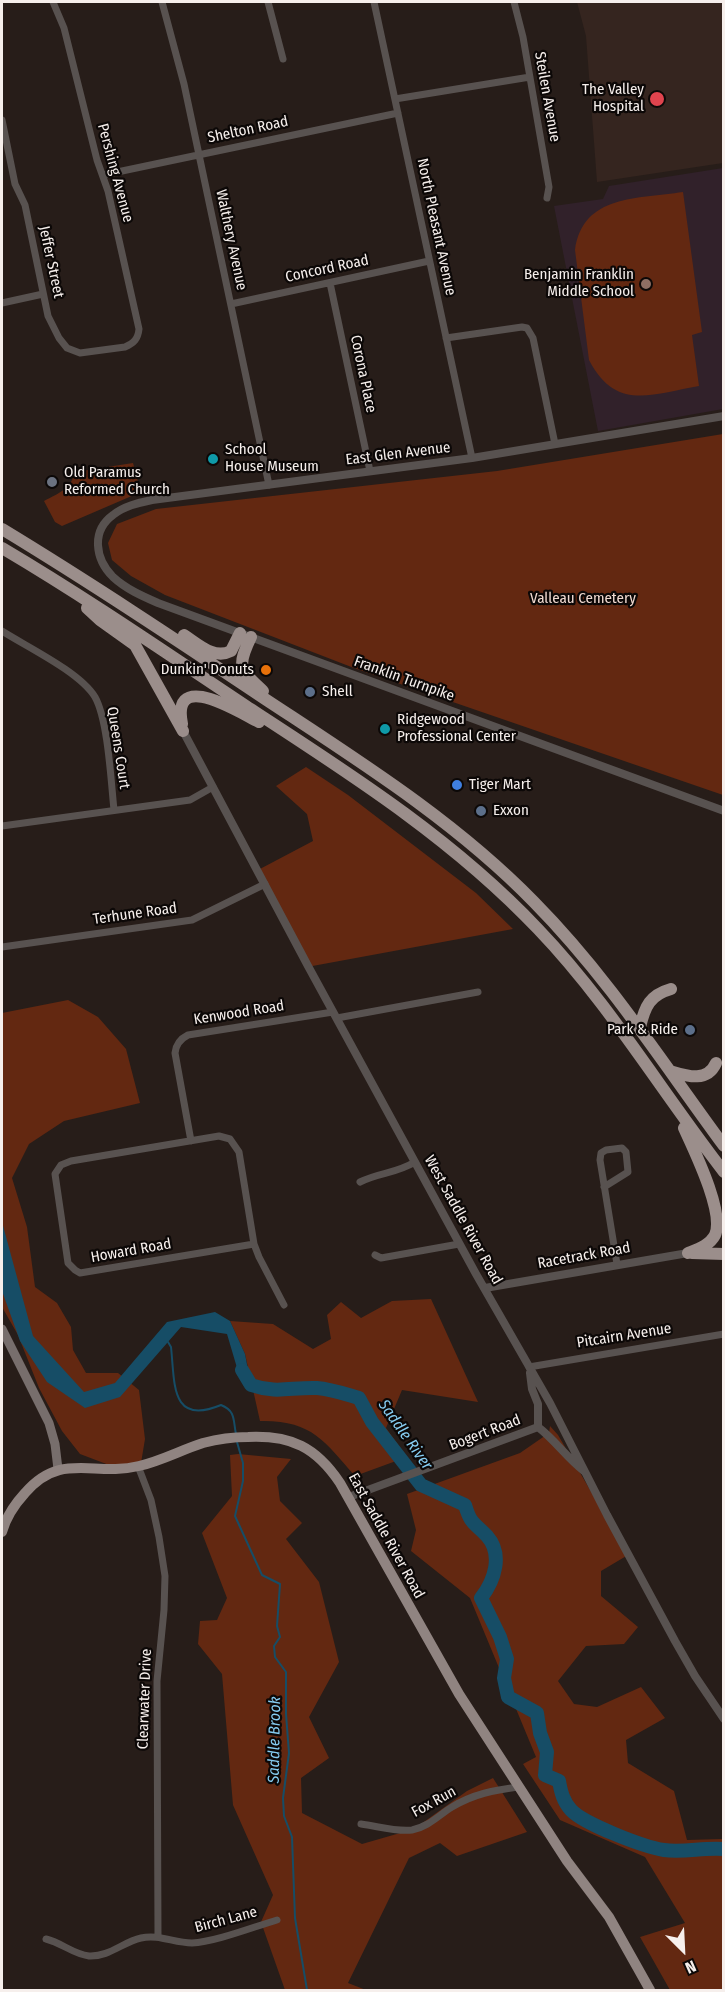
<!DOCTYPE html>
<html>
<head>
<meta charset="utf-8">
<style>
  body { margin:0 }
  #map { position:relative; width:725px; height:1992px; overflow:hidden; background:#271d19; font-family:"Fira Sans Condensed",sans-serif }
  canvas { display:block }
  .frame { position:absolute; inset:0; border:3px solid #f6efec; pointer-events:none }
  .north { position:absolute; left:653px; top:1920px; width:60px; height:60px; -webkit-text-stroke:4px #0c0807; paint-order:stroke; rotate:156deg; font-size:16px; font-weight:700; line-height:24px; text-align:center; color:#f6efec }
  .north::after { content:''; display:block; margin:auto; width:21px; height:27px; background:#f6efec; clip-path:polygon(50% 0,100% 100%,50% 72%,0 100%) }
</style>
</head>
<body>
<div id="map">
<canvas width="725" height="1992"></canvas>
<div class="frame"></div>
<div class="north">N</div>
</div>
<script>
const ctx = document.querySelector('canvas').getContext('2d');
ctx.lineJoin = 'round';
function paint(path, color) { ctx.fillStyle = color; ctx.fill(path, 'evenodd'); }
function stroke(path, color, width, dash) { ctx.strokeStyle = color; ctx.lineWidth = width; ctx.lineCap = dash ? 'butt' : 'round'; ctx.setLineDash(dash || []); ctx.stroke(path); }
function label(font, color, halo, rows, align = 'center') {
  ctx.font = font + ' "Fira Sans Condensed",sans-serif'; ctx.lineWidth = 4.5; ctx.setLineDash([]); ctx.textBaseline = 'middle'; ctx.strokeStyle = halo; ctx.fillStyle = color; for (const [text, x, y, turn = 0] of rows) {
    ctx.save(); ctx.translate(x, y); ctx.rotate((+turn || 0) * Math.PI / 180); ctx.textAlign = isNaN(turn) ? turn : align; if (halo) ctx.strokeText(text, 0, 0); ctx.fillText(text, 0, 0); ctx.restore();
  }
}
paint(new Path2D(`
  M577,2H723V163L597,182L586,36Z`), '#35251f');
paint(new Path2D(`
  M723,168V409L598,431L554,206L603,199L609,186Z`), '#31212a');
paint(new Path2D(`
  M683,192L702,332L692,335L699,386C652,394 616,412 589,360L575,250C583,194 638,199 683,192Z
  M723,434V795L354,668L165,595L131,576L112,560L108,543L117,524L156,509L497,471Z
  M133,463L141,492L62,526L55,522L44,501C59,493 71,489 75,472Z
  M306,767L348,795L476,893L513,929L307,967L258,870L313,841L307,814L276,786Z
  M68,1000L98,1017L126,1049L140,1103L64,1121L29,1144L12,1178L27,1227L35,1287L57,1303L71,1327L73,1350L86,1373H118L139,1390L145,1439L141,1463L109,1465L80,1454L62,1431L39,1388L18,1335L2,1307V1013Z
  M431,1299L478,1402L402,1390L386,1428L407,1457L355,1476C324,1441 312,1420 260,1421L245,1354L230,1321L273,1324L313,1349L331,1339L327,1315L341,1302L361,1318L392,1301Z
  M550,1426L558,1435L628,1555L601,1571V1596L638,1627L624,1644L586,1646L558,1681L574,1704L597,1707L641,1687L665,1718L626,1740L628,1763L674,1791L687,1840L723,1839V1990H670L640,1937L685,1923L645,1857L560,1820L523,1764L536,1757L470,1598L411,1551L416,1530L407,1494L520,1453L549,1433Z
  M238,1454L291,1459L277,1477L280,1501L302,1523L286,1539L319,1582L339,1662L309,1717L329,1758L301,1778L302,1813L362,1844L414,1829L467,1791L493,1778L527,1832L457,1856L440,1843L409,1858L348,1983L366,1990H285L261,1922L273,1895L233,1805L222,1674L198,1644L200,1621L217,1620L227,1598L202,1533L232,1496L230,1455Z`), '#632811');
paint(new Path2D(`
  M2,1222L33,1336L84,1392L115,1383L167,1322L215,1312L230,1321L245,1354L251,1385L240,1378L227,1334L181,1327L120,1397L85,1408L47,1382L20,1341L2,1291Z`), '#164d66');
stroke(new Path2D(`
  M168,1342L171,1347C175,1383 170,1426 221,1405C236,1411 233,1420 236,1434
  M237,1442L243,1463V1481L235,1516L262,1575L280,1584L277,1626L280,1637L274,1646L275,1657L286,1672V1714L289,1753L283,1798L284,1816L292,1837L295,1918L307,1990`), '#164d66', 2);
stroke(new Path2D(`
  M242,1370L251,1385C277,1394 291,1387 317,1388C331,1389 345,1394 359,1398L372,1422L421,1485L465,1505C471,1525 474,1522 487,1536C503,1554 495,1580 481,1598L500,1637L507,1659L504,1678L508,1697L537,1713L540,1733L547,1752L545,1775L559,1781C561,1792 563,1801 571,1810C584,1824 644,1847 664,1850C684,1853 704,1847 724,1849`), '#164d66', 14);
stroke(new Path2D(`
  M162,2L184,84L269,485
  M268,2L283,59
  M374,2L472,458
  M514,2L523,37L549,187L547,198
  M395,99L530,77
  M2,120L15,184L25,205L48,316L59,338L67,348L80,353L125,347C134,343 138,339 139,329L108,191L97,160L64,28L53,2
  M103,175L398,113
  M330,283L370,471
  M2,303L43,294
  M231,304L429,261
  M446,338L522,327L527,328L533,338L555,444
  M2,631C27,647 80,672 95,697C108,720 111,782 114,810
  M2,826L190,800L213,787
  M2,947L192,920L265,884
  M337,1018L478,992
  M191,1141L175,1053C176,1044 180,1039 188,1035L333,1012
  M360,1182C380,1172 395,1174 415,1162
  M604,1187L628,1172L626,1152L622,1148L606,1150L601,1153L600,1160L617,1264
  M254,1244L80,1273L75,1270L68,1263L55,1174L61,1165L71,1161L219,1136L230,1139L239,1152L254,1244L259,1257L284,1305
  M375,1255L381,1258L459,1244
  M529,1367L724,1334
  M138,1466L151,1500L159,1537L165,1576L164,1610L157,1681L158,1936
  M361,1824C377,1826 396,1832 412,1830C428,1827 439,1815 452,1807C473,1794 495,1790 518,1787
  M46,1939C62,1943 73,1954 89,1956C109,1957 123,1942 141,1938C159,1934 174,1943 192,1943C215,1942 253,1927 277,1920`), '#585250', 7);
stroke(new Path2D(`
  M724,416L472,458L152,500C138,503 124,506 113,515C91,531 95,559 113,577C126,589 142,596 158,603L724,811
  M183,731L308,966L476,1274L550,1403L607,1515L675,1641L695,1676L724,1719
  M485,1288L688,1253
  M530,1373L532,1389L538,1404V1427
  M538,1427C555,1440 567,1458 584,1471
  M349,1497L538,1427`), '#585250', 8);
stroke(new Path2D(`
  M2,1329L49,1423L55,1444L58,1469`), '#776e6c', 9);
stroke(new Path2D(`
  M2,1532C6,1517 14,1505 25,1493C61,1451 93,1477 139,1466C161,1461 181,1450 203,1443C218,1439 233,1437 248,1437C291,1435 316,1447 340,1483L459,1694L567,1861L609,1917L650,1990`), '#908481', 10);
stroke(new Path2D(`
  M2,529C91,583 178,641 265,699C359,761 455,821 534,902C608,977 662,1062 724,1146
  M2,548C85,597 165,652 246,706C349,773 453,839 538,929C609,1003 661,1091 724,1172
  M87,608L100,620L135,645L183,731
  M184,635C198,644 214,660 231,651L240,633
  M251,637C236,668 240,669 263,691
  M182,724C171,668 240,713 259,722
  M640,1027C645,1006 650,995 671,989
  M670,1071C687,1076 707,1083 716,1063
  M684,1128C694,1150 725,1213 715,1235C710,1245 698,1249 688,1253
  M692,1253L724,1254`), '#9b8e8b', 12);
for (const [x, y, r, color] of [
  [657,99,8,"#e0444e"],
  [646,284,6,"#8d6e63"],
  [213,459,6,"#0f9aa8"],
  [52,482,6,"#6b7280"],
  [266,670,6,"#e8710a"],
  [310,692,6,"#5c6f8a"],
  [385,729,6,"#0f9aa8"],
  [457,785,6,"#3f7fe0"],
  [481,811,6,"#5c6f8a"],
  [690,1030,6,"#5c6f8a"]
]) { const dot = new Path2D(); dot.arc(x, y, r, 0, 2 * Math.PI); ctx.fillStyle = color; ctx.fill(dot); stroke(dot, '#0c0807', 2); }
label('15px', '#f6efec', '#0c0807', [
  ["The Valley",644,90,"right"],
  ["Hospital",644,107,"right"],
  ["Benjamin Franklin",634,275,"right"],
  ["Middle School",634,292,"right"],
  ["School",225,450],
  ["House Museum",225,467],
  ["Old Paramus",64,473],
  ["Reformed Church",64,490],
  ["Dunkin' Donuts",254,670,"right"],
  ["Shell",322,692],
  ["Ridgewood",397,720],
  ["Professional Center",397,737],
  ["Tiger Mart",469,785],
  ["Exxon",493,811],
  ["Park & Ride",678,1030,"right"]
], 'left');
label('15px', '#f6efec', '#0c0807', [
  ["Steilen Avenue",547,97,80],
  ["Shelton Road",248,130,-12],
  ["Pershing Avenue",115,173,75],
  ["North Pleasant Avenue",436,227,78],
  ["Walthery Avenue",231,240,78],
  ["Jeffer Street",51,262,78],
  ["Concord Road",327,269,-12],
  ["Corona Place",363,374,78],
  ["East Glen Avenue",398,454,-7],
  ["Franklin Turnpike",404,679,20],
  ["Queens Court",118,748,81],
  ["Terhune Road",135,914,-8],
  ["Kenwood Road",239,1013,-9],
  ["West Saddle River Road",463,1220,61],
  ["Howard Road",131,1251,-10],
  ["Racetrack Road",584,1256,-10],
  ["Pitcairn Avenue",624,1336,-9],
  ["Bogert Road",485,1433,-21],
  ["East Saddle River Road",386,1536,61],
  ["Clearwater Drive",145,1699,-88],
  ["Fox Run",434,1802,-29],
  ["Birch Lane",226,1920,-15]
]);
label('15px', '#f0d9d0', '#0c0807', [
  ["Valleau Cemetery",583,599]
]);
label('italic 16px', '#86ccf1', '#0c0807', [
  ["Saddle River",405,1435,55],
  ["Saddle Brook",275,1740,-89]
]);
</script>
</body>
</html>
